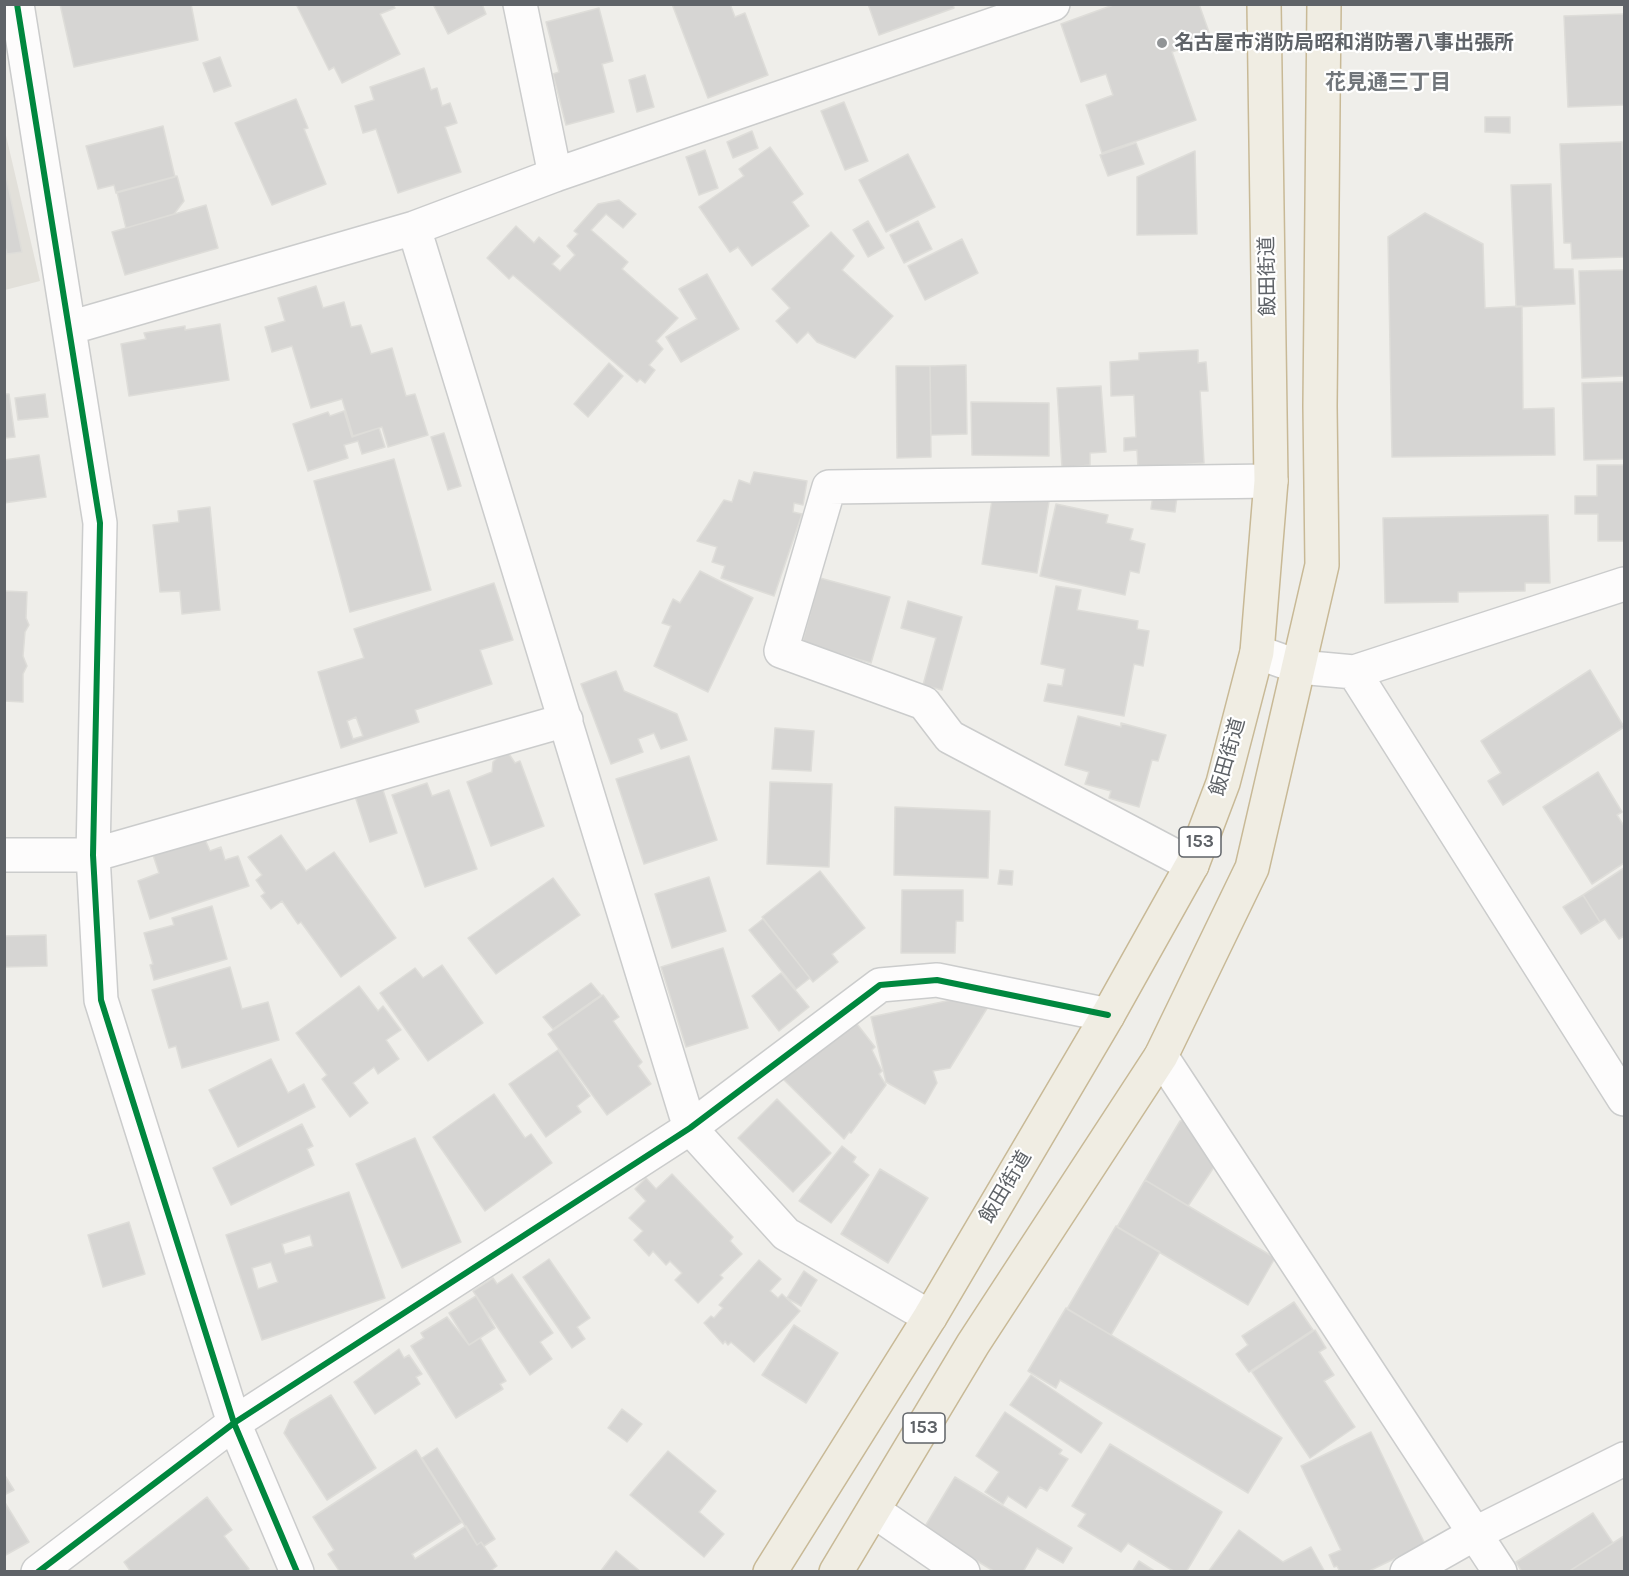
<!DOCTYPE html>
<html>
<head>
<meta charset="utf-8">
<style>
  body { margin:0 }
  #map { position:relative; width:1629px; height:1576px; overflow:hidden; background:#efeeea; font-family:Karla,sans-serif }
  canvas { display:block }
  .frame { position:absolute; inset:0; border:6px solid #5f6368; pointer-events:none }
</style>
</head>
<body>
<div id="map">
<canvas width="1629" height="1576"></canvas>
<div class="frame"></div>
</div>
<script>
const ctx = document.querySelector('canvas').getContext('2d');
ctx.lineJoin = 'round';
function paint(path, color) { ctx.fillStyle = color; ctx.fill(path, 'evenodd'); }
function stroke(path, color, width, dash) { ctx.strokeStyle = color; ctx.lineWidth = width; ctx.lineCap = dash ? 'butt' : 'round'; ctx.setLineDash(dash || []); ctx.stroke(path); }
function label(font, color, halo, rows, align = 'center') {
  ctx.font = font + ' Karla,"Noto Sans JP",sans-serif'; ctx.lineWidth = 4.5; ctx.setLineDash([]); ctx.textBaseline = 'middle'; ctx.strokeStyle = halo; ctx.fillStyle = color; for (const [text, x, y, turn = 0] of rows) {
    ctx.save(); ctx.translate(x, y); ctx.rotate((+turn || 0) * Math.PI / 180); ctx.textAlign = isNaN(turn) ? turn : align; if (halo) ctx.strokeText(text, 0, 0); ctx.fillText(text, 0, 0); ctx.restore();
  }
}
paint(new Path2D(`
  M4,127L40,281L5,290H4Z`), '#e2e0da');
const building = new Path2D(`
  M60,4H191L198,40L74,67Z
  M296,4H393L395,8L380,14L400,54L342,83L334,67L329,70Z
  M433,4H482L486,14L448,34Z
  M672,4H730L735,17L745,13L768,75L708,98Z
  M868,4H953L954,8L879,35Z
  M1116,4H1199L1211,38L1172,52L1196,120L1102,153L1086,105L1113,95L1106,74L1081,82L1061,24Z
  M599,8L613,61L602,64L614,112L566,125L553,74L559,72L546,22Z
  M1624,14V105L1568,107L1564,16Z
  M220,57L231,86L214,92L203,63Z
  M424,68L431,90L437,88L442,106L450,103L457,123L445,127L461,172L398,193L376,129L363,133L355,106L374,100L370,87Z
  M645,75L654,107L637,112L629,80Z
  M296,99L308,128L304,129L326,184L272,205L235,123Z
  M844,102L868,161L845,170L821,111Z
  M1485,117H1510V133L1485,132Z
  M163,126L175,177L116,193L114,185L98,189L86,146Z
  M752,131L758,148L733,158L727,142Z
  M1622,142L1624,257L1572,259L1571,243H1564L1560,144Z
  M1136,143L1144,164L1108,176L1100,155Z
  M770,147L803,194L792,202L809,226L752,266L738,247L730,252L699,207L744,176L739,169Z
  M705,150L718,188L699,195L686,157Z
  M1195,151L1197,234L1137,235V177Z
  M908,154L935,207L886,232L859,180Z
  M4,166L22,252L7,254L4,243Z
  M177,176L184,201L174,214L126,228L117,192Z
  M1551,184L1554,269H1573L1575,304L1516,307L1511,185Z
  M619,200L636,214L623,228L606,214L591,230L628,262L622,269L678,318L656,341L663,349L649,365L655,370L645,383L640,379L637,382L513,275L509,279L487,258L516,226L534,243L539,237L560,256L552,264L560,271L575,255L567,246L578,234L574,231L598,204Z
  M206,205L218,248L125,275L112,232Z
  M1425,213L1483,244L1485,308L1522,306L1523,409L1554,408L1555,455L1392,457L1388,237Z
  M868,221L884,248L868,257L853,230Z
  M918,221L932,249L904,263L890,235Z
  M831,232L854,256L842,270L893,316L855,358L817,342L808,332L797,343L776,321L790,308L772,289Z
  M962,239L978,273L925,300L908,266Z
  M1624,270V376L1582,378L1579,271Z
  M707,274L739,329L681,362L666,337L697,319L679,289Z
  M316,286L323,308L344,302L351,327L361,325L371,354L392,348L406,396L415,394L428,435L388,447L382,427L353,436L342,399L311,408L292,346L272,352L265,327L285,321L278,298Z
  M220,324L229,380L129,396L121,344L146,339L144,333L185,326V330Z
  M1198,350V363L1206,362L1208,391H1200L1204,463L1138,468L1137,450L1124,451V438L1136,437L1134,395L1111,396L1110,362L1139,360V353Z
  M609,363L623,376L588,417L574,404Z
  M966,365L967,434L931,435L930,366Z
  M896,366H930L931,457L897,458Z
  M1624,382V459L1584,460L1582,383Z
  M1101,386L1106,452L1090,453V465L1062,468L1057,388Z
  M4,394H9L15,437L4,438Z
  M45,394L48,417L18,420L15,398Z
  M971,402L1049,403V456L972,455Z
  M344,411L352,437L379,428L385,447L362,454L358,441L344,445L348,458L308,471L293,424L328,412L330,416Z
  M444,433L461,486L448,490L431,437Z
  M39,455L46,497L4,503V460Z
  M394,459L431,590L350,612L314,481Z
  M1597,465H1624V541H1598V514H1575V496H1597Z
  M754,472L807,481L803,505L794,503L793,512L802,514L774,596L721,578L725,566L712,562L717,547L697,541L724,500L732,502L739,480L750,484Z
  M994,487L1050,496L1037,573L982,564Z
  M1153,494L1177,497L1175,512L1151,509Z
  M1056,504L1108,515L1106,523L1133,529L1130,540L1145,544L1139,573L1130,571L1125,595L1040,576Z
  M210,507L220,610L182,614L180,591L160,592L153,525L179,522L178,511Z
  M1548,515L1550,583H1525V591L1458,592V602L1385,603L1383,518Z
  M700,571L753,598L708,692L654,666L671,626L662,623L673,599L680,603Z
  M820,578L890,597L871,663L802,643Z
  M494,583L513,640L480,650L492,684L415,710L419,722L341,748L318,672L364,658L354,629ZM356,717L363,736L353,739L347,721Z
  M1056,586L1081,590L1077,610L1138,621L1137,629L1149,631L1143,666L1134,664L1124,716L1044,701L1048,684L1062,686L1065,669L1041,664Z
  M4,591L27,592L26,618L29,625L25,632L23,656L27,666L23,674V702L4,701Z
  M908,601L962,617L942,690L923,685L936,638L901,628Z
  M1590,670L1624,727L1503,805L1488,781L1501,773L1481,741Z
  M616,671L624,691L677,714L687,740L661,749L654,733L638,739L643,752L611,764L581,684Z
  M1078,716L1121,727V723L1166,735L1158,761L1152,760L1139,807L1109,798L1111,791L1085,784L1089,772L1065,765Z
  M775,728L814,731L811,771L772,769Z
  M509,754L515,763L520,761L544,826L491,846L467,782L492,772L493,762L499,756Z
  M689,756L717,840L644,864L616,779Z
  M1598,772L1622,812L1617,815L1624,826V863L1592,884L1543,807Z
  M380,781L397,833L370,842L353,790Z
  M770,782L832,784L829,867L767,864Z
  M427,783L432,796L449,790L477,869L425,887L392,795Z
  M895,807L990,811L988,878L894,875Z
  M281,835L306,871L334,852L396,938L341,977L301,922L298,924L282,901L271,909L261,896L265,893L256,880L262,875L248,857Z
  M204,837L210,851L221,847L225,860L238,856L249,886L150,919L138,881L159,873L153,855Z
  M1624,868V936L1619,939L1605,919L1600,922L1583,895Z
  M1000,870L1013,871L1012,885L998,884Z
  M820,871L865,928L832,954L838,962L813,982L762,917Z
  M709,877L726,931L672,948L655,894Z
  M553,878L580,915L496,974L468,938Z
  M902,890H963V921H956L955,953H901Z
  M1583,895L1600,922L1581,934L1563,907Z
  M212,906L227,959L154,980L150,965L153,964L144,933L174,925L172,918Z
  M763,919L810,978L796,989L749,930Z
  M46,935L47,966L4,967V936Z
  M723,948L748,1028L686,1047L661,967Z
  M442,965L483,1023L428,1061L380,993L415,968L423,978Z
  M230,967L242,1009L268,1002L279,1040L182,1068L176,1046L169,1048L152,990Z
  M781,973L809,1007L779,1031L752,996Z
  M591,983L601,995L553,1029L543,1017Z
  M359,986L378,1011L383,1006L401,1030L386,1040L399,1059L378,1074L374,1067L353,1083L368,1103L350,1117L322,1079L327,1075L296,1033Z
  M603,995L619,1017L613,1021L642,1062L638,1066L651,1084L607,1115L548,1034Z
  M956,999L991,1002L950,1068L933,1071L937,1083L925,1104L886,1082L871,1017Z
  M857,1024L875,1047L872,1050L882,1071L879,1074L886,1085L851,1133L849,1132L844,1139L782,1078Z
  M558,1050L590,1096L577,1106L581,1112L546,1137L509,1084Z
  M271,1059L288,1093L304,1084L315,1107L238,1147L209,1090Z
  M494,1094L525,1138L531,1134L552,1163L485,1211L433,1137Z
  M777,1099L831,1153L793,1192L738,1138Z
  M1189,1119L1216,1164L1188,1206L1145,1180L1180,1121Z
  M302,1124L313,1146L307,1149L314,1165L231,1205L213,1168Z
  M415,1138L461,1242L402,1268L356,1164Z
  M842,1146L856,1157L853,1162L869,1175L831,1223L799,1201Z
  M880,1169L928,1198L888,1263L841,1234Z
  M672,1174L733,1237L730,1241L742,1254L720,1275L723,1278L698,1303L675,1280L682,1273L670,1261L666,1265L653,1251L649,1256L634,1240L643,1231L629,1218L646,1201L635,1189L646,1178L656,1189Z
  M1145,1180L1275,1258L1248,1305L1117,1227Z
  M349,1192L385,1298L262,1340L226,1235ZM310,1235L313,1246L285,1254L282,1244ZM271,1262L278,1282L258,1289L252,1268Z
  M129,1222L145,1274L103,1287L88,1235Z
  M1116,1226L1160,1252L1111,1335L1067,1309Z
  M549,1259L590,1318L577,1327L585,1339L572,1348L523,1277Z
  M759,1260L781,1279L770,1291L778,1298L782,1294L800,1311L754,1362L731,1342L728,1345L725,1341L723,1344L704,1323L711,1316L714,1318L723,1308L719,1305Z
  M804,1271L817,1280L801,1306L787,1298Z
  M512,1274L553,1333L540,1342L552,1359L530,1375L473,1291L493,1278L497,1284Z
  M476,1296L495,1328L469,1345L449,1313Z
  M1294,1302L1313,1330L1249,1372L1236,1354L1248,1345L1242,1336Z
  M1066,1308L1282,1438L1248,1493L1060,1380L1056,1388L1028,1371Z
  M447,1317L469,1345L480,1338L506,1381L500,1384L503,1389L456,1418L411,1346L424,1338L421,1333Z
  M794,1325L838,1353L806,1403L762,1375Z
  M1315,1330L1326,1348L1319,1352L1334,1375L1324,1381L1355,1427L1310,1458L1252,1372Z
  M399,1349L404,1358L409,1355L422,1374L416,1377L420,1384L375,1414L354,1382Z
  M1031,1375L1102,1423L1081,1453L1010,1405Z
  M331,1395L376,1468L327,1500L284,1433L290,1420Z
  M622,1409L642,1424L627,1442L608,1428Z
  M1005,1412L1062,1450L1059,1454L1068,1459L1047,1491L1040,1487L1026,1508L1008,1496L1003,1504L985,1492L999,1472L976,1456Z
  M1371,1432L1425,1544L1367,1572H1340L1337,1566L1334,1567L1329,1555L1341,1550L1301,1466Z
  M1110,1444L1222,1512L1186,1572H1175L1128,1543L1121,1552L1078,1526L1086,1514L1072,1506Z
  M437,1448L495,1539L484,1546L481,1542L477,1545L422,1458Z
  M416,1450L462,1522L412,1554L415,1559L466,1526L477,1545L481,1542L497,1566L489,1572H340L328,1554L334,1550L313,1517Z
  M668,1451L716,1491L699,1512L724,1534L704,1557L630,1495Z
  M4,1474L14,1490L4,1495Z
  M955,1477L1072,1548L1063,1563L1037,1548L1023,1572H995L924,1528Z
  M207,1497L232,1530L224,1536L249,1569L246,1572H131L124,1562Z
  M4,1501L29,1542L4,1556Z
  M1593,1513L1613,1543L1568,1572H1522L1516,1562Z
  M1239,1530L1283,1562L1311,1547L1325,1572H1208Z
  M1624,1536V1572H1568L1613,1543Z
  M616,1551L641,1572H600Z
  M1139,1561L1156,1572H1132Z`);
paint(building, '#d6d5d3');
stroke(building, '#deddd9', 1.5);
const minor = new Path2D(`
  M17,4L100,523L93,855L101,1000L234,1423L297,1572
  M520,4L555,175
  M414,228L690,1128L786,1234L930,1317
  M69,328L414,228L555,175L1053,4
  M1257,652L1299,667L1354,672L1624,584
  M1354,672L1624,1099
  M4,855H93L566,720
  M1192,865L950,737L924,703L781,651L829,487L1271,481
  M1161,1056L1500,1572
  M874,1511L963,1572
  M38,1572L234,1423L690,1128L880,985L937,980L1108,1015
  M1407,1572L1476,1533L1624,1459`);
const highway = new Path2D(`
  M770,1572L930,1317L1108,1015L1192,865L1223,783L1257,652L1271,481L1264,4
  M836,1572L973,1344L1161,1056L1252,868L1322,565L1320,406L1324,4`);
stroke(minor, '#cbcccc', 36);
stroke(highway, '#c8b996', 36);
stroke(minor, '#fdfcfc', 33);
stroke(highway, '#f0ede3', 33);
stroke(new Path2D(`
  M17,4L100,523L93,855L101,1000L234,1423L297,1572
  M38,1572L234,1423L690,1128L880,985L937,980L1108,1015`), '#00873e', 6);
for (const [x, y, r, color] of [
  [1162,43,6,"#919496"]
]) { const dot = new Path2D(); dot.arc(x, y, r, 0, 2 * Math.PI); ctx.fillStyle = color; ctx.fill(dot); stroke(dot, '#fff', 2); }
for (const [x, y, w] of [
  [1200,842,42],
  [924,1428,42]
]) { const box = new Path2D(); box.roundRect(x - w / 2, y - 15, w, 30, 4.5); ctx.fillStyle = '#fff'; ctx.fill(box); stroke(box, '#5f6368', 1.5); }
label('bold 18px', '#5f6368', null, [
  ["153",1200,842],
  ["153",924,1428]
]);
label('bold 20px', '#5f6368', '#fff', [
  ["名古屋市消防局昭和消防署八事出張所",1174,43]
], 'left');
label('20px', '#5f6368', '#fff', [
  ["飯田街道",1268,276,-91],
  ["飯田街道",1228,757,-74],
  ["飯田街道",1006,1187,-59]
]);
label('bold 21px', '#70757a', '#fff', [
  ["花見通三丁目",1388,83]
]);
</script>
</body>
</html>
